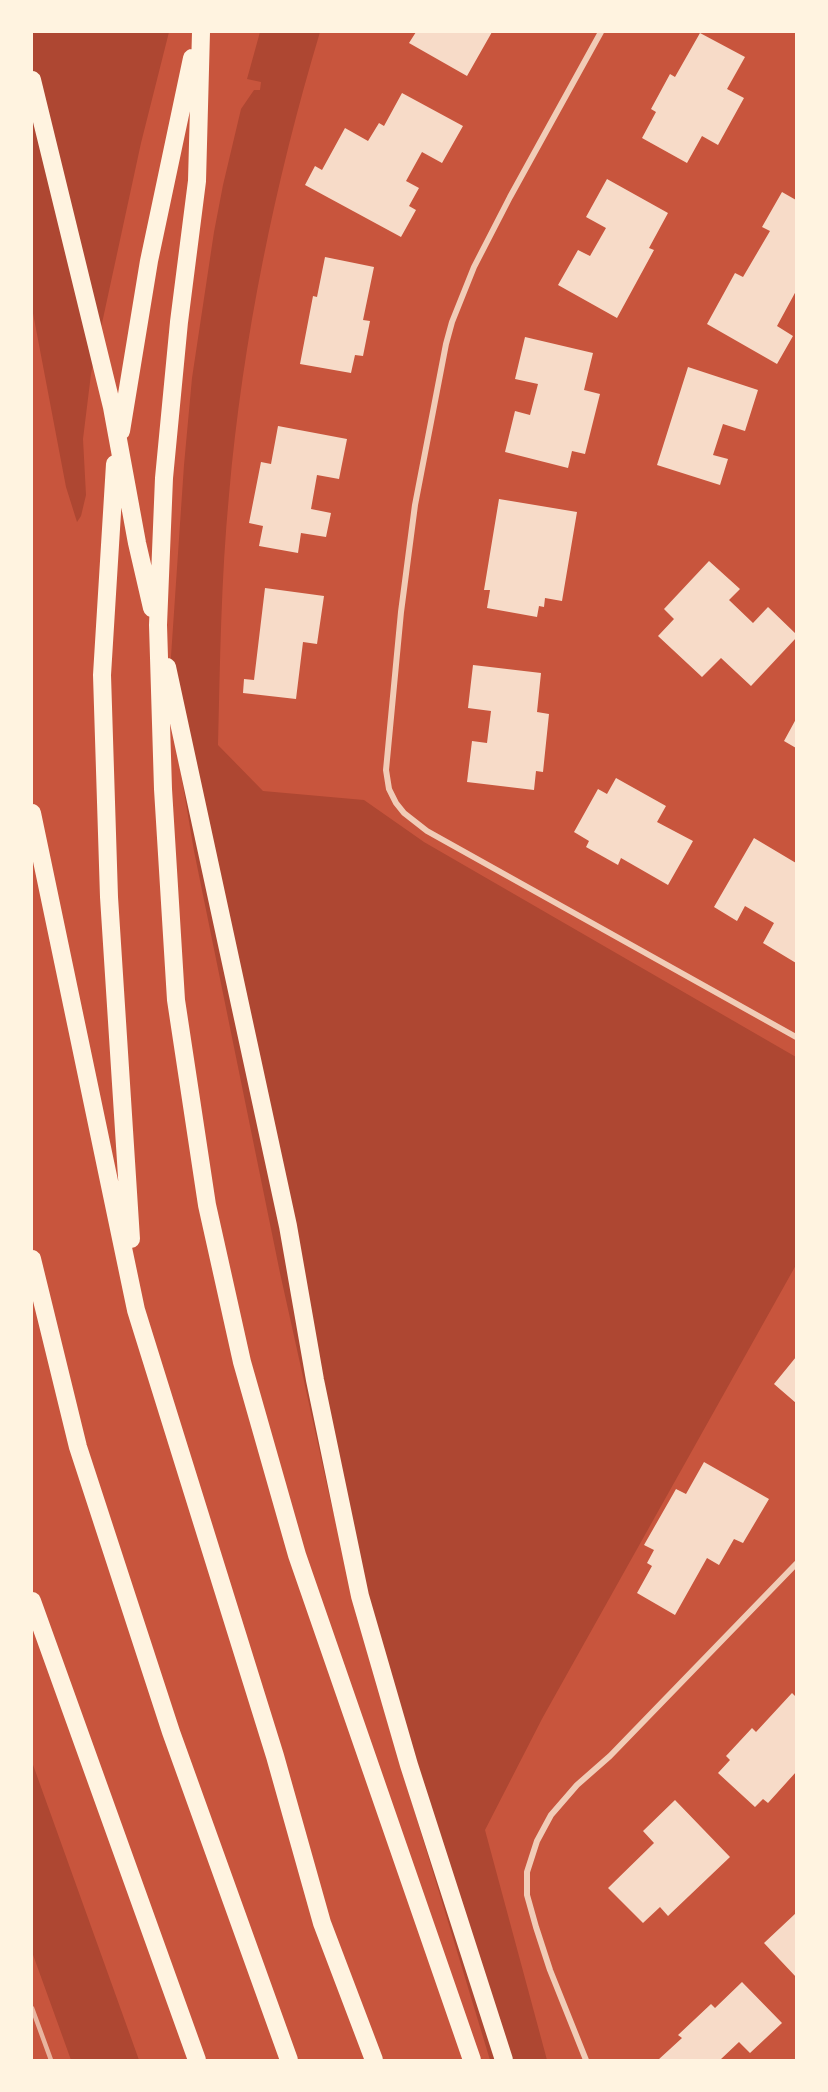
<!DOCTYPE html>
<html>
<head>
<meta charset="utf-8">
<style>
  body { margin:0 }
  #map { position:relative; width:828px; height:2092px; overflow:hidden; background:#c8553d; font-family:Karla,sans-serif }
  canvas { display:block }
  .frame { position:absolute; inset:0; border:33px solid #fff3e0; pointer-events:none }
</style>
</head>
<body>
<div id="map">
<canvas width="828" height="2092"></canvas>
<div class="frame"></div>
</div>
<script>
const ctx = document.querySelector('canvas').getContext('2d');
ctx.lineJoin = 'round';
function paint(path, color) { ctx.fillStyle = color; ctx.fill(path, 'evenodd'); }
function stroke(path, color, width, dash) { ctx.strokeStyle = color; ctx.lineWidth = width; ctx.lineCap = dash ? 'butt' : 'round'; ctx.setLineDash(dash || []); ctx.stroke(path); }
paint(new Path2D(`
  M32,32H169L141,143L91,374L83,439L86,495L81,516L77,522L66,487L32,308Z
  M260,32H320C275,182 243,338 229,495C221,579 220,662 218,745L263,791L364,800L424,842L796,1057V1265L543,1717L485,1830L547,2060H490L388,1724L331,1503L280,1273L194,851L173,726L170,671L184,465L192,378L214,232L223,185L241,109L254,90H260L261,82L247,79Z
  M32,1762L139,2060H71L32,1952Z`), '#ae4732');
paint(new Path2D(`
  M416,32H492L467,76L409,43Z
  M700,33L745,57L727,89L744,98L718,145L702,136L687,163L642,138L656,112L651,109L670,74L675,77Z
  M402,93L463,126L442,163L422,152L406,181L419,188L409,206L416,210L401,237L305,185L315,166L322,170L345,128L368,141L379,123L384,126Z
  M607,179L668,213L649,248L654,250L617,318L558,285L578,250L590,256L606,228L586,217Z
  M782,192L796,200V291L777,326L793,336L777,364L707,324L735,273L743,277L770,231L762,227Z
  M325,257L374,267L363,320L370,321L363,356L355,355L351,373L300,364L313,296L317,297Z
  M525,337L593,353L584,390L600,394L585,454L572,451L568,468L505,452L515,411L530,415L538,384L515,379Z
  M688,367L758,390L745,431L723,424L713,455L728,459L720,485L657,465Z
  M278,426L347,439L339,479L317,475L311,509L331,513L326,537L301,533L298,553L259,546L263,526L249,523L261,462L271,464Z
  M499,499L577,512L562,601L545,598L544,607L539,606L537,617L487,608L490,590H484Z
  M709,561L740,589L729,600L753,623L768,607L796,634V638L751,686L721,658L702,677L658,636L674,619L664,609Z
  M265,588L324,596L317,644L303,642L296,699L243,693L244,679L254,680Z
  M473,665L541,673L537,712L549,714L543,772L536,771L534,790L467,782L472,741L487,743L491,711L468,708Z
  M796,719V748L784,741Z
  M616,778L666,806L657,822L693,841L668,885L621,858L618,865L586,847L589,841L574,832L598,789L607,794Z
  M754,838L796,863V963L763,943L774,923L745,906L737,921L714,907Z
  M796,1357V1403L774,1384Z
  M704,1462L769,1499L743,1543L734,1539L719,1565L707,1558L675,1615L637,1593L652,1566L647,1563L654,1550L644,1545L676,1489L686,1494Z
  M792,1693L796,1697V1772L768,1803L763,1799L755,1807L718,1773L730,1760L726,1756L752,1728L756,1732Z
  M675,1800L730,1857L668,1916L660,1907L643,1923L608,1888L654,1843L643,1831Z
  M796,1913V1977L764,1943Z
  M742,1982L782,2023L750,2053L739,2042L720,2060H658L682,2038L678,2035L711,2004L715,2008Z`), '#f7dbc8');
stroke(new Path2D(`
  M601,32L510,197L474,267L452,322L446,344L415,505L401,612L386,770L389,789L396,803L404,813L427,831L796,1037
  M586,2060L550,1970L536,1927L527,1895V1872L537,1841L551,1815L577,1785L610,1756L796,1564`), '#f1ccb7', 6);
stroke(new Path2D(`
  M201,32L197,181L179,322L164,478L158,625L163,789L176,1000L207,1205L242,1362L297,1555L472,2060
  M32,80L112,407L137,543L152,608
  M121,431L149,261L192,58
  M115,464L102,675L109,897L131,1239
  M167,667L288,1226L315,1380L360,1596L409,1765L504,2060
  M32,813L136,1310L275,1756L322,1923L374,2060
  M32,1259L78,1447L171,1732L289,2060
  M32,1601L197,2060`), '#fff3e0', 18);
stroke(new Path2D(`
  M32,2008L51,2060`), '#e9b49f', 4.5);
</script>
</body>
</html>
